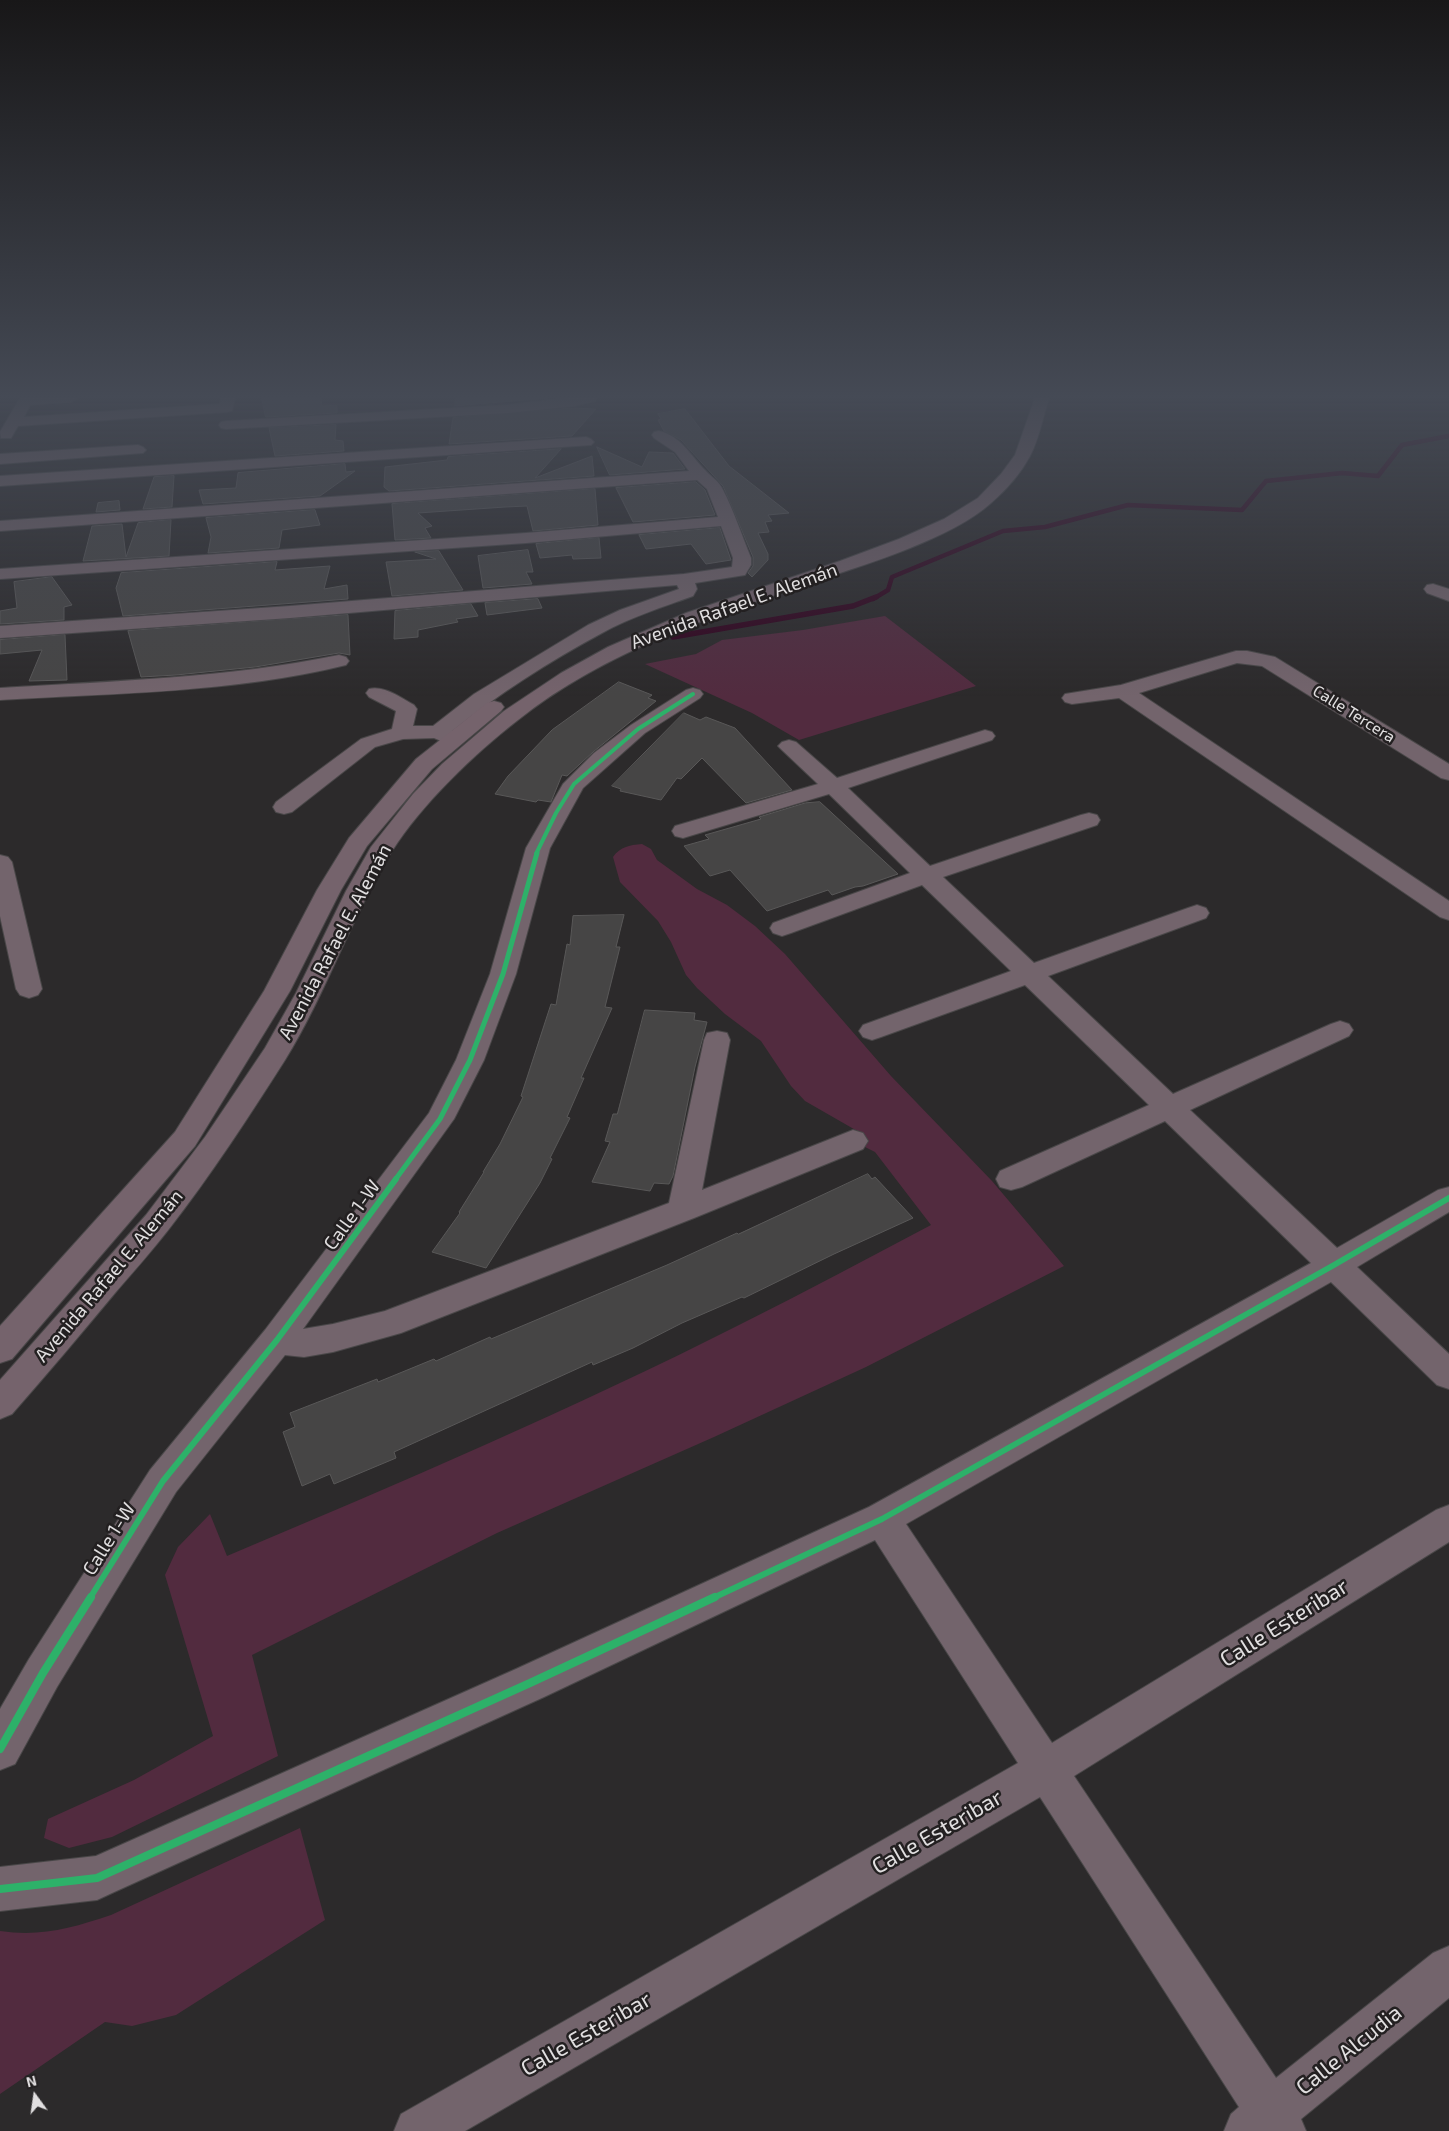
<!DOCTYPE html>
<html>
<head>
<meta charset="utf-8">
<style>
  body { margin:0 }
  #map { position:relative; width:1449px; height:2131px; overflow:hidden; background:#2c2a2b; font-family:"Exo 2",sans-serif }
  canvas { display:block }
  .north { position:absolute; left:10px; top:2071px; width:50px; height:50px; -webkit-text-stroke:4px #232021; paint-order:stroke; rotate:346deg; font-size:14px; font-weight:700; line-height:20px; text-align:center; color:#e1dfe0 }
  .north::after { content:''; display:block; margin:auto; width:18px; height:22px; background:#e1dfe0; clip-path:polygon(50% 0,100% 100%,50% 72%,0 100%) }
</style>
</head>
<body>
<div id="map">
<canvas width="1449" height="2131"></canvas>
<div class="north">N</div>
</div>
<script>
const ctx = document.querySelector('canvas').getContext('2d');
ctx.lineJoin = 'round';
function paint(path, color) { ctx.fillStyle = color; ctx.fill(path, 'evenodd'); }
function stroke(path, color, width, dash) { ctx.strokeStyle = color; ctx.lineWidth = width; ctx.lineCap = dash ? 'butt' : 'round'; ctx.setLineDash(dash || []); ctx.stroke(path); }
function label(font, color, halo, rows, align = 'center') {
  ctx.font = font + ' "Exo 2",sans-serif'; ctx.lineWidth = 5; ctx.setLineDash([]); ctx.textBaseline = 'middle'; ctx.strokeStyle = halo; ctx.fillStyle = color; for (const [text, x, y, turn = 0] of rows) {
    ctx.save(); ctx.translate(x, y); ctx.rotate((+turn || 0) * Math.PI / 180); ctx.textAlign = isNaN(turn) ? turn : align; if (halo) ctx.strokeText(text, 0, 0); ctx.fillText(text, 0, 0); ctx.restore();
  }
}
paint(new Path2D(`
  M885,616L976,686L799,740L752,713L645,664L696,654L722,640L803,630Z
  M642,844L651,849L657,860L697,889L727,905L755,926L785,954L891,1076L992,1181L1064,1266L866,1367L714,1437L497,1533L252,1655L278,1756L112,1837L69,1848L44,1838L48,1819L134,1780L213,1736L165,1575L178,1547L210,1514L227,1556C400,1483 573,1409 741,1324C805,1292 868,1258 931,1225L875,1152L853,1141L859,1132L805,1101L791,1086L761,1041L725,1014L697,988L686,975L671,942L658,921L620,882L613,857C620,847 629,845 642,844Z
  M300,1828L325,1920L176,2015L132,2026L105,2022L0,2094V1931C41,1937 72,1928 111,1915Z`), '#522b3f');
stroke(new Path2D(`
  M873,599L888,590L892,577L1003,531L1045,527L1128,505L1242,510L1266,481L1342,473L1378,476L1402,445L1449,436`), '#31041e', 4.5);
stroke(new Path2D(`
  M673,637L853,606L876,597`), '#31041e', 5.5);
const building = new Path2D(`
  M262,398H321L322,406L337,405V413L266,417Z
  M456,398H547L455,406Z
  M571,408L596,409L572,436L449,444L453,418Z
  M685,409L729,466L789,513L768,515L772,521L765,522L769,532L758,533L768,554V560L752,577L748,573L753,566V557L723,486L681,440L664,431L658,420L661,419L658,414Z
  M336,425L335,440L343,441L344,451L275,456L269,428Z
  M597,447L642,467L649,452L673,453L685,469L610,475Z
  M561,449L535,478L592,456L594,476L389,491L384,487L385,467L447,460L448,457Z
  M345,464L346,472L355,471L320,496L203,504L199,490L236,488L238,473Z
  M174,476L172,507L143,509L154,477Z
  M696,482L705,490L715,515L633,522L616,488Z
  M595,489L598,525L533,531L527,506L505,507L418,513L432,526L425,528L431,538L395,540L392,504Z
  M119,501L120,510L96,512L98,503Z
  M315,510L320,525L282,530L279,548L208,553L211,537L206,518Z
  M171,520L169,556L83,561L92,526L122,524L126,557L138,523Z
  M720,528L731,560L706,564L691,544L646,549L639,535Z
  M599,538L601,558L573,559L572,555L540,558L536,544Z
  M528,550L533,572H526L532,584L483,588L478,556Z
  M439,551L463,590L392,596L386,562L436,559L415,552Z
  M277,562L275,570L330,566L324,589L347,585L348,599L123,616L116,588L121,573Z
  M52,577L72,605L64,607V620L0,624V611L17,608L14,582Z
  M538,599L542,608L487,615L485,603Z
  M471,604L478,616L456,619L458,622L418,630V637L394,639L395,611Z
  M348,615L350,655L339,653L255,667L176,675L141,677L128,631Z
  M65,635L67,680L29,681L42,650L0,654V640Z
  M619,682L652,695L648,698L656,701L593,752L567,776L562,775L551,802L538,800L536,802L495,794L508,776L552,730Z
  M684,713L700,720L706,717L735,728L792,790L746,803L702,758L681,779L677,778L661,800L620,791L621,789L612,786Z
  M820,802L898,874L863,886L855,887L832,895L828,890L767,911L730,870L710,876L684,846L709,839L705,835L761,819L759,817L805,803Z
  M624,915L616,947H620L605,1007L612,1008L581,1078H584L567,1117L570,1118L550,1158L552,1159L540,1183L486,1268L432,1252L460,1213L459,1212L484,1172H483L500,1144L523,1097L521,1096L551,1004L556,1005L567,944L570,945L573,916Z
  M645,1010L695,1013L694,1020L707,1022L695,1067L673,1176L669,1184L654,1183L650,1191L592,1182L610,1142L605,1141L613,1114H617Z
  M868,1174L872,1179L875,1177L913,1218L834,1254L744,1298L742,1297L682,1323L633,1348L593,1365L592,1362L394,1452L396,1458L334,1484L330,1474L302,1486L283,1432L295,1427L290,1413L377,1379L378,1382L434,1359L436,1361L490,1337L491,1339L667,1265L737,1233L738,1234Z`);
paint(building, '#464545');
stroke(building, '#595858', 1);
const minor = new Path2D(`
  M20,398H78L71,402L30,405L24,417L220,404L221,398H235L232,411L227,412L18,426L11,438H1L0,432Z
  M567,398H597L595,401L575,406L508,413L226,429L221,428L219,425L221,422L226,421L508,405Z
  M659,431C681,436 690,455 705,470C711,477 719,481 723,490C734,511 742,536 751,558V565L745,575L695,583L697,589L693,596C663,607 631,617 602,633C550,661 497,695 452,731L460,736L464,740L460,744L453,746L434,738L403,739L375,747L292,812L284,814L276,812L273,807L276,802L361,739L392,729L396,711L369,697L366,693L369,689C384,685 401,698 414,705L417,709L413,726H433L474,694L588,625L620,610L679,589L677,585L290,618L0,638V626L290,606L684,574L732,567L733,558L721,526L526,543L0,579V569L526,533L718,517L707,489L697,480L0,531V521L689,471L675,452L654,438L652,435L654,432Z
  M586,437L591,439L594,442L591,445L0,486V476Z
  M138,445L143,447L146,450L143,453L0,464V454Z
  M1433,584L1449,589V601L1427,593L1424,589L1427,585Z
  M1236,651H1247L1275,657L1449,764V780L1441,778L1262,666L1237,663L1139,693L1449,901V920L1440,917L1119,698L1072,704L1065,702L1062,698L1065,694L1121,685Z
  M339,655L346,657L349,661L346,665C233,693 115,693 0,700V688C114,681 227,678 339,655Z
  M693,688L700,690L703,694L700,698L645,733L583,788L550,848L516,974L484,1060L454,1119L303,1329L333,1324L385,1311L669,1203L704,1040L707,1033L717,1031L727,1033L730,1040L702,1190L853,1130L863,1133L868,1141L863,1149L694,1218L401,1333L333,1352L304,1357L285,1355L176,1492L57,1687L15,1764L0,1770V1709L29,1659L150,1470L265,1330L429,1113L456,1060L490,974L526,848L563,784L594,753L631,725L686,690Z
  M985,730L992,732L995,736L992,740L848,788L930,866L1081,815L1089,813L1097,815L1100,820L1097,825L943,877L1034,963L1188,908L1197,905L1206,908L1209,913L1206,918L1048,976L1173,1094L1331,1024L1340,1021L1349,1024L1353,1030L1349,1036L1190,1110L1337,1248L1438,1190L1449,1187V1212L1357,1267L1449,1354V1389L1437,1385L1331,1282L906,1524L1052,1743L1436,1510L1449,1505V1542L1074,1776L1276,2078L1433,1953L1449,1946V1998L1301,2119L1306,2131H1224L1231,2114L1239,2107L1040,1797L465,2131H394L401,2114L1018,1763L875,1540L544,1697L112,1893L97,1900L0,1911V1867L96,1856L516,1669L869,1507L1311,1263L1165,1121L1022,1187L1011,1190L1000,1187L996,1179L1000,1171L1149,1105L1025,985L881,1037L872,1040L863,1037L859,1031L863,1025L1011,971L922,885L791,933L782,936L773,933L770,928L773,923L910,873L829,794L683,838L675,836L672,831L675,826L818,784L782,750L778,746L782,742L789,740L796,742L837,778Z
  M0,855L8,857L12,862L42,989L38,995L29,998L20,995L16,989L0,916Z`);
const major = new Path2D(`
  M1035,398H1049C1043,417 1039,439 1030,456C1021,473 1006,490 991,503C952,538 870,563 819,580C714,616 606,650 518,720C474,754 422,804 392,851C351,917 326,994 285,1060C248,1118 211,1175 169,1229C152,1251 133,1272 115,1293C81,1334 47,1374 12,1414L0,1419V1380L146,1215L205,1137L265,1048L296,993L346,891L371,847L413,794L442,764L504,711L561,673L608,647L686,613L840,561L899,539L944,519L978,498L1001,474L1015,455Z
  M494,701L501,703L504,707L501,711L432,769L367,846L341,890L290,991L195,1146L12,1359L0,1363V1326L175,1132L264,991L317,890L349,838L416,759L487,703Z`);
stroke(minor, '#494748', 2);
stroke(major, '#494748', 2);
paint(minor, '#73646c');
paint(major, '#75636c');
stroke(new Path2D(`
  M536,854L556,813L574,784L638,729L693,694`), '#2db169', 4);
stroke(new Path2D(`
  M395,1180L440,1119L470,1060L503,974L537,853`), '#2db169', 5);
stroke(new Path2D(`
  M90,1598L163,1481L277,1340L396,1179
  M713,1598L882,1519L1334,1265L1449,1198`), '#2db169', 6);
stroke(new Path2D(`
  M0,1749L43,1673L91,1597
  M0,1889L97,1878L530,1683L715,1597`), '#2db169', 8);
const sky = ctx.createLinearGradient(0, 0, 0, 697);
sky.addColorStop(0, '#181718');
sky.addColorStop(0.57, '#454a55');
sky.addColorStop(1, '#454a5500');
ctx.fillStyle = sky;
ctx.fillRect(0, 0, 1449, 697);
label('16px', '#e1dfe0', '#232021', [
  ["Calle Tercera",1354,714,32]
]);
label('19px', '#e1dfe0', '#232021', [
  ["Avenida Rafael E. Alemán",734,606,-20],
  ["Avenida Rafael E. Alemán",335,942,-62],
  ["Calle 1-W",352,1215,-54],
  ["Avenida Rafael E. Alemán",109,1276,-50],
  ["Calle 1-W",109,1539,-58]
]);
label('22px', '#e1dfe0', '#232021', [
  ["Calle Esteribar",1284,1623,-32],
  ["Calle Esteribar",937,1832,-30],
  ["Calle Esteribar",586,2034,-30],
  ["Calle Alcudia",1349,2050,-39]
]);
</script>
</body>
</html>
